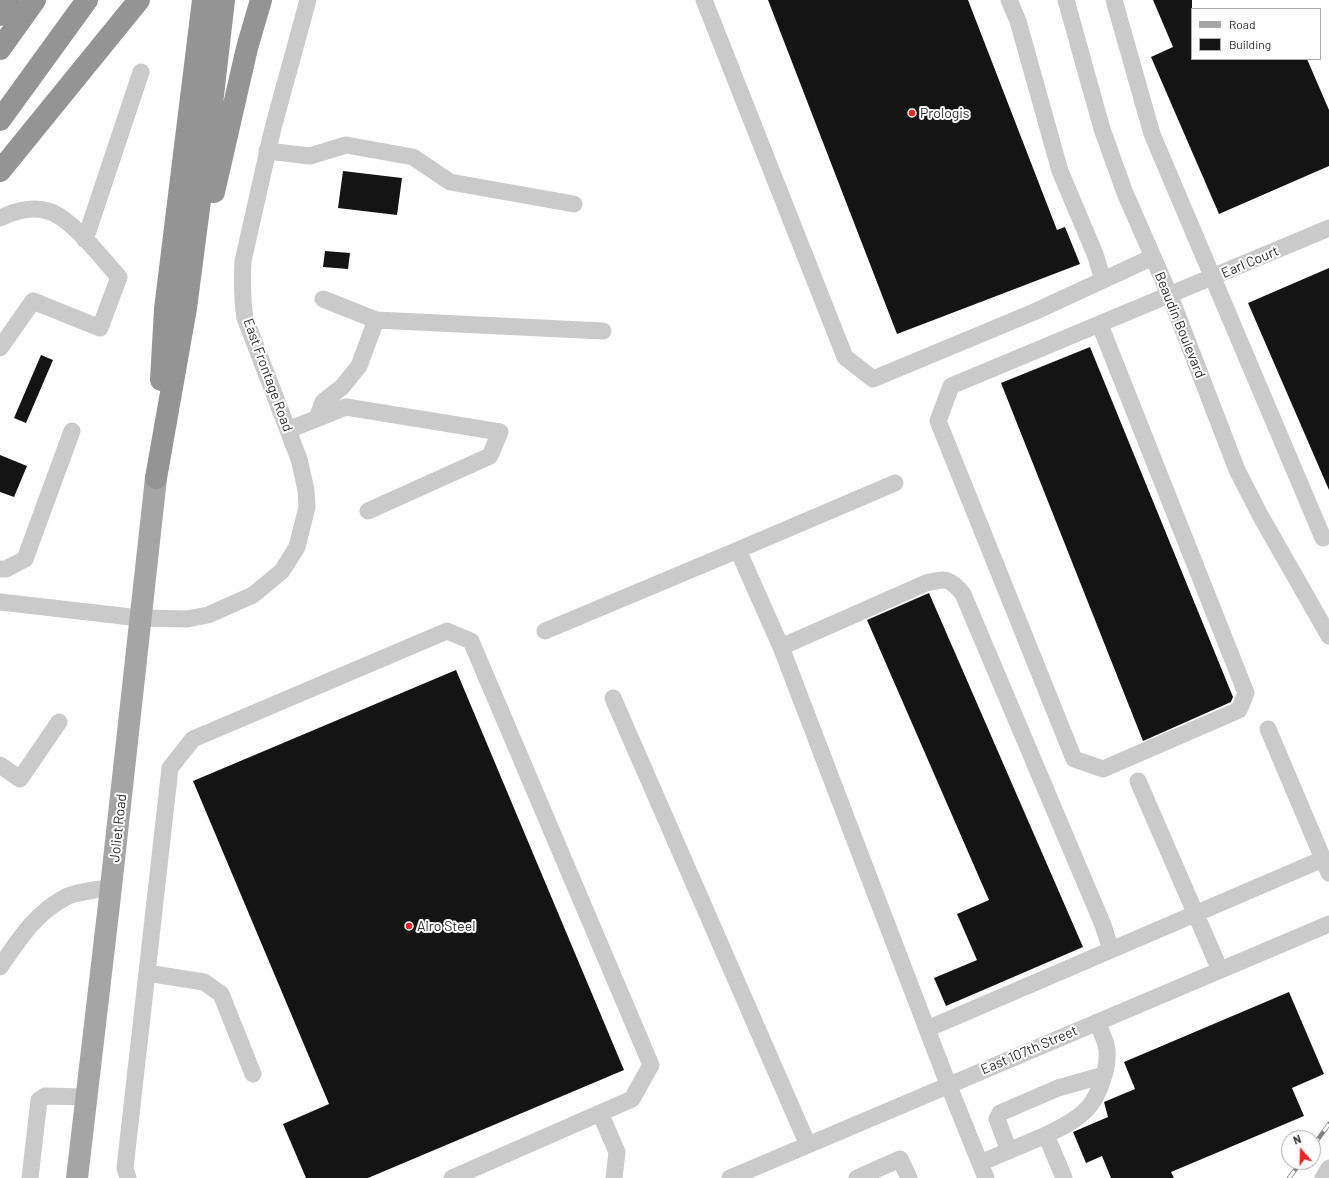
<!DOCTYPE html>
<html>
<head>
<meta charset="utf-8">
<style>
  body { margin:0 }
  #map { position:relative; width:1329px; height:1178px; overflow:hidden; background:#fff; font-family:Barlow,sans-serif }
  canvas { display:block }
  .legend { position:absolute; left:1191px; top:8px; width:130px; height:52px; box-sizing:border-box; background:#fff; border:1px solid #ababab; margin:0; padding:5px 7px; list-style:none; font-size:12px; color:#2d2d2d }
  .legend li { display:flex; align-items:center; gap:8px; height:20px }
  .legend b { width:20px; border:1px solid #ababab }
  .north { position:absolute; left:1281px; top:1130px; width:40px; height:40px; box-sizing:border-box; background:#fff; border:1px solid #ababab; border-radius:50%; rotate:340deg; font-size:11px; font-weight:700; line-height:16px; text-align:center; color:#2d2d2d }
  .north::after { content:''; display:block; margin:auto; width:14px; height:18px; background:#f12126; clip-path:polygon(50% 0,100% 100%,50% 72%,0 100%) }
</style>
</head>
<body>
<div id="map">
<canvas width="1329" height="1178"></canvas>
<ul class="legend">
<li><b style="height:5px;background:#a5a5a5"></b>Road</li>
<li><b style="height:11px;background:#141414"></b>Building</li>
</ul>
<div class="north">N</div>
</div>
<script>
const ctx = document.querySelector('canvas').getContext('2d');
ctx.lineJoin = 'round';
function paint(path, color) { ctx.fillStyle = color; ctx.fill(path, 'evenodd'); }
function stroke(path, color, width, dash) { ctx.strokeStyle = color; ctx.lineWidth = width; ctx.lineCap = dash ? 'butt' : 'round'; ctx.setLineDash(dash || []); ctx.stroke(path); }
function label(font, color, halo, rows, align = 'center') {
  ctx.font = font + ' Barlow,sans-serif'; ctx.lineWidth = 4; ctx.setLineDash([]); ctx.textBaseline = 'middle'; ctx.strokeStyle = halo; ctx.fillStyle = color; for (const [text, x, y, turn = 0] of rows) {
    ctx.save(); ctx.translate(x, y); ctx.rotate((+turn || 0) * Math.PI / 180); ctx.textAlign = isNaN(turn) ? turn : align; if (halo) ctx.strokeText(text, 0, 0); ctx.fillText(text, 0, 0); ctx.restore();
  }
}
paint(new Path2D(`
  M768,0H968L1057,230L1065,227L1080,264L897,334Z
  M1153,0H1192V59H1307L1329,110V166L1219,214L1151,57L1173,47Z
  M343,171L402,178L397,215L338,208Z
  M325,251L350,253L348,269L323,267Z
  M1329,268V490L1248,303Z
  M1090,347L1233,697L1231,702L1143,741L1001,383Z
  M41,355L53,360L26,423L14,418Z
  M0,455L27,466L14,497L0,492Z
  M929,593L1083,947L946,1006L934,978L977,960L957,914L989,900L867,620Z
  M456,670L624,1070L368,1178H306L283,1124L329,1104L193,781Z
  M1289,992L1324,1074L1292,1088L1304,1116L1171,1172L1174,1178H1111L1102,1156L1086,1163L1073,1132L1108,1117L1104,1102L1135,1089L1124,1062Z`), '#141414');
stroke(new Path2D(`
  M704,0L845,357L873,379L1034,312L1153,257
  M1009,0L1018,21L1060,171L1095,254L1103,280
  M1066,0L1102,129L1125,193L1170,296L1237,470L1260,515L1329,636
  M1114,0L1152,134L1323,538
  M267,151L310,156L346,145L413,157L450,182L574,204
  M0,218C15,211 31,206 48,211C71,217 102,259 119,277L100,328L33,301L0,348
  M85,240L141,72
  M323,299L376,320L603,331
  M1100,325L1246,693L1239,710L1103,769L1074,759L938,421L951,386L1329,228
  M317,418L323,402L342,387L359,366L376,320
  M288,430L346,407L500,432L490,456L368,511
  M738,550L895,483
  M0,569H6L25,559L72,431
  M0,602L140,618L187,619L208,615L253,595L282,571L297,547L307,507L306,490L299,459L245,318C242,299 242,281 243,261L273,128L308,0
  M545,631L738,550L781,647
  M613,698L808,1145
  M1268,729L1329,873
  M0,765L20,779L59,722
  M1138,781L1220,970
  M1111,950L1323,859
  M0,967C19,939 37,911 68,896C81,891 98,890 111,887
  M147,973L204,982L221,994L253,1074
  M927,1029L1111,950L1103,925L963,594C950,578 946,578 926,583L781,647L948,1084L986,1178
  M600,1113L617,1152L614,1178
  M1046,1135C1060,1128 1074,1122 1085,1111C1099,1098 1111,1063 1106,1045C1104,1037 1100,1029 1097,1022
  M1009,1151L997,1119L1000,1113L1058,1088L1104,1075
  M980,1163L1046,1135L1064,1178
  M30,1178L39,1100L45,1096L87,1097
  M128,1178L125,1168L170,768L193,739L447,631L471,641L651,1065L632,1099L452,1178
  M730,1178L1329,924
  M857,1178L900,1159L909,1178
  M1323,1178L1329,1168`), '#cacaca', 17);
stroke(new Path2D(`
  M77,1178L110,896L156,478`), '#a5a5a5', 22);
stroke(new Path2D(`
  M0,15L10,0
  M0,49L35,0
  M0,120L87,0
  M0,171L139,0
  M214,192L247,48L261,0
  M161,380L165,309L203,0
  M156,478L186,308L208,139L224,0`), '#949494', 22);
const rail = new Path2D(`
  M1313,1146L1329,1124
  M1289,1178L1301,1162`);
stroke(rail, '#828282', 4.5);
stroke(rail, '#fff', 3, [9]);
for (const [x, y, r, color] of [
  [912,113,4,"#f12126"],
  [409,926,4,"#f12126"]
]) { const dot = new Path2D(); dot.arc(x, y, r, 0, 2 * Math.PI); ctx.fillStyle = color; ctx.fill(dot); stroke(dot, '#fff', 1.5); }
label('14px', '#2d2d2d', '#fff', [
  ["Prologis",920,113],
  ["Alro Steel",417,926]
], 'left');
label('14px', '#2d2d2d', '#fff', [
  ["Earl Court",1250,262,-23],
  ["Beaudin Boulevard",1180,325,68],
  ["East Frontage Road",268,375,70],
  ["Joliet Road",118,828,-84],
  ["East 107th Street",1029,1050,-23]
]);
</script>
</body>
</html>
